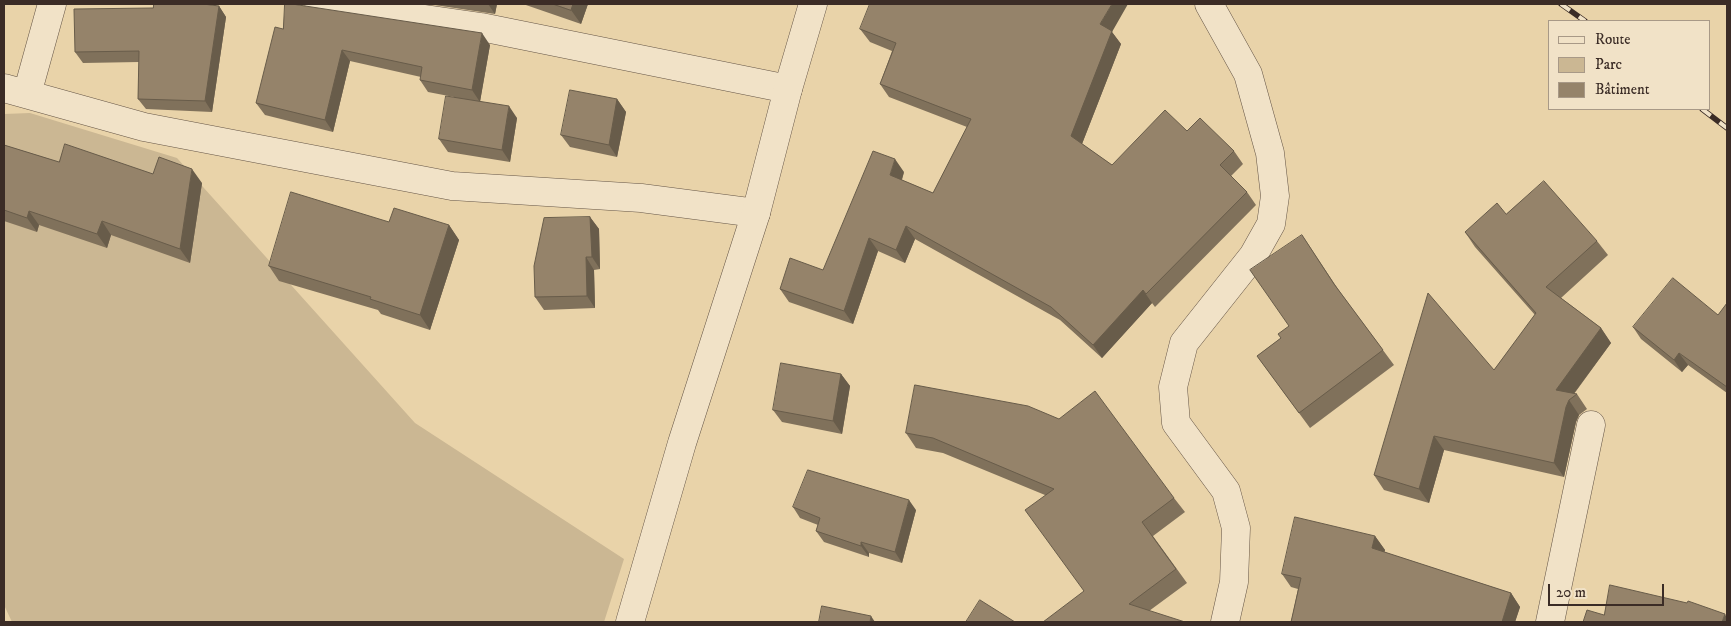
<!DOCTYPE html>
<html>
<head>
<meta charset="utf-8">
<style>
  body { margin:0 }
  #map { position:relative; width:1731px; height:626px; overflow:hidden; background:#e9d3a9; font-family:"IM FELL DW Pica",serif }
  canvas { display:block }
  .frame { position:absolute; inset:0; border:5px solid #3b2c26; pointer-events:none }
  .legend { position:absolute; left:1548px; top:20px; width:162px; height:90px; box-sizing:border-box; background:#f1e2c7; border:1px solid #a89987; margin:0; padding:6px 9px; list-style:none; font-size:15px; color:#3b2c26 }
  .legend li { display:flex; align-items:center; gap:10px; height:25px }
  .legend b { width:25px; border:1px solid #a89987 }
  .scale { position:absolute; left:1548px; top:584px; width:116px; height:22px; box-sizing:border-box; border:2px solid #3b2c26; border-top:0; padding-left:6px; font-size:15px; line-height:18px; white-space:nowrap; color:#3b2c26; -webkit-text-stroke:4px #f1e2c7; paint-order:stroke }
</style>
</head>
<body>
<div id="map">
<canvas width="1731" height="626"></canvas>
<div class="frame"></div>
<ul class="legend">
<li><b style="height:6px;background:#f1e2c7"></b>Route</li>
<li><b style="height:14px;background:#cbb793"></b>Parc</li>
<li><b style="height:14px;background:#95836a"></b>Bâtiment</li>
</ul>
<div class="scale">20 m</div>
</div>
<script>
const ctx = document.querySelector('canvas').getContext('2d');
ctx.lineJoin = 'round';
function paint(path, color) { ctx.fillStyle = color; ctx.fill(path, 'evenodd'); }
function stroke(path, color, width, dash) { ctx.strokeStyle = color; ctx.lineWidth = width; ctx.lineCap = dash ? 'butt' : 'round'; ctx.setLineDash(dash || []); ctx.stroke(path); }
paint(new Path2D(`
  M30,113L177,158L415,423L624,559L604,622H12L4,605V114Z`), '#cbb793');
const minor = new Path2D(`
  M319,4L481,27L788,89
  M1209,4L1248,74L1270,153L1275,196L1271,224L1253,256L1184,343L1173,387L1176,423L1226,491L1236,528L1234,582L1225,622
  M4,88L144,127L452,186L641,198L756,213
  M27,94L52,4
  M1550,622L1591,425`);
const tertiary = new Path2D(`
  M630,622L682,443L756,213L788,89L813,4`);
stroke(minor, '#665647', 29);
stroke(tertiary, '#665647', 29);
stroke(minor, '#f1e2c7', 28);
stroke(tertiary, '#f1e2c7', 28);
const rail = new Path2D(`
  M1561,4L1585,21
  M1702,109L1727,128`);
stroke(rail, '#3b2c26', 5.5);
stroke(rail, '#f1e2c7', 4, [11]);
paint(new Path2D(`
  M428,4H497L495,14Z
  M523,4H588L581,24Z
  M219,6L226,17L212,112L146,109L138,99L139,62L83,63L75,52L153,8Z
  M283,29L490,45L480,101L517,118L510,162L448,152L439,139L454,97L428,92L420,80L421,77L350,61L333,132L265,115L256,103Z
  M860,29L1112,32L1121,44L1082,144L1112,165L1187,131L1234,151L1243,164L1231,176L1247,192L1256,205L1155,307L1152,303L1102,358L1060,320L915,239L905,263L878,251L853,324L789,302L780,289L823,270L904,172L902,180L933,193L967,127L889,97L880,84L892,51L870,42Z
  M617,99L626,112L617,157L570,147L561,135Z
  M4,145L59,162L153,174L202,183L190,263L111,235L107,248L39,225L37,232L4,221Z
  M1506,214L1597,241L1608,255L1561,298L1601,328L1611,343L1574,394H1577L1587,409L1579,415L1576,422L1564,477L1444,450L1429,503L1384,490L1374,475L1494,370L1535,315L1475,247L1465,232Z
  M590,217L599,229L600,269L594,270L595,308L544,310L535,297Z
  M389,222L449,225L459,240L430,330L381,314L378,310L279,281L269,266Z
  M1302,235L1340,292L1394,365L1310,428L1257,356L1281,338L1289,326Z
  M1727,303V393L1688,365L1682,372L1641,339L1633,327L1718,315Z
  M841,374L850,386L842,434L782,422L773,410Z
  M915,385L1174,498L1185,512L1153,536L1187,583L1149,611L1084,591L1045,495L943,453L916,448L906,433Z
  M793,507L916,510L902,563L869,553V557L824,542L816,531L818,525L800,518Z
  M1375,536L1385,550L1384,552L1511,593L1520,607L1515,622H1291L1298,589L1291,587L1282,574Z`), '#80715b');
paint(new Path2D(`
  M488,4H497L495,14Z
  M573,4H588L581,24L571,10Z
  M1112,4H1128L1112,32L1121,44L1080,149L1071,136L1100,24Z
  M219,6L226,17L212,112L205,101Z
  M482,33L490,45L480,102L472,90Z
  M342,50L350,61L333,132L325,120Z
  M617,99L626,112L617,157L609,145Z
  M509,106L517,118L510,162L502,150Z
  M895,159L904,172L899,188L890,175Z
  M192,169L202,183L190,263L180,249Z
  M29,211L39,225L37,232L27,218Z
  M590,217L599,229L600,269L592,257Z
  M102,221L111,235L107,248L97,234Z
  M449,225L459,240L430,330L420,315Z
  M906,226L915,239L905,263L896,250Z
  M869,238L878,251L853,324L844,311Z
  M586,257L594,270L595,308L587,296Z
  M1143,290L1152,303L1102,358L1093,345Z
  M1601,328L1611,343L1566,404L1556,390Z
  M1679,353L1688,365L1682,372L1674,360Z
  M841,374L850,386L842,434L833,421Z
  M1569,400L1579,415L1576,422L1564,477L1554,463L1566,407Z
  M1434,436L1444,450L1429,503L1419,489Z
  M909,500L916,510L902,563L895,552Z
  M1375,536L1385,550L1382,562L1372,548Z
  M861,542L869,553V557L861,546Z
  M1511,593L1520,607L1515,622H1502Z
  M1725,614L1727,618V622H1722Z
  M871,616L875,622H870Z`), '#685c4a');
const building = new Path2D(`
  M154,4H203L219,6L205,101L138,99L139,51L75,52L74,9L153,8Z
  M285,4H292L482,33L472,90L420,80L422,67L342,50L325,120L256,103L275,27L283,29Z
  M553,4H573L571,10Z
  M870,4H1112L1100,24L1112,31L1071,136L1112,165L1165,110L1187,131L1200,118L1234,151L1220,165L1247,192L1146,294L1143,290L1093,345L1051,307L906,226L896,250L869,238L844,311L780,289L790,258L823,270L873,151L895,159L890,175L933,193L971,119L880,84L896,43L860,29Z
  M570,90L617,99L609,145L561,135Z
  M446,96L509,106L502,150L439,139Z
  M65,144L153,174L159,157L192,169L180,249L102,221L97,234L29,211L27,218L4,210V145L59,162Z
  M1544,181L1597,241L1546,287L1601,328L1556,390L1577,394L1569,400L1566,407L1554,463L1434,436L1419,489L1374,475L1428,293L1494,370L1536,313L1465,232L1497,203L1506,214Z
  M291,192L389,222L394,208L449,225L420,315L370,299L371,297L269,266Z
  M590,217L592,257H586L587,296L535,297L534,266L544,218Z
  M1302,235L1334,284L1383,350L1299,413L1257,356L1281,338L1278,334L1289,326L1250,270Z
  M1673,278L1718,315L1727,303V387L1679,353L1674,360L1633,327Z
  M781,363L841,374L833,421L773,410Z
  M915,385L1028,406L1059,419L1095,391L1174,498L1142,522L1176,569L1129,604L1185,622H1043L1084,591L1025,510L1054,489L933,438L906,433Z
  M808,470L909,500L895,552L861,542V546L816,531L820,518L793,507Z
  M1295,517L1375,536L1372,548L1511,593L1502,622H1291L1301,578L1282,574Z
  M1610,585L1687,603L1688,601L1725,614L1722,622H1583L1587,610L1604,615Z
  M980,600L1015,622H966Z
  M822,606L871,616L870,622H819Z`);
paint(building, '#95836a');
stroke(building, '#685c4a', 1);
</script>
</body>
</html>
